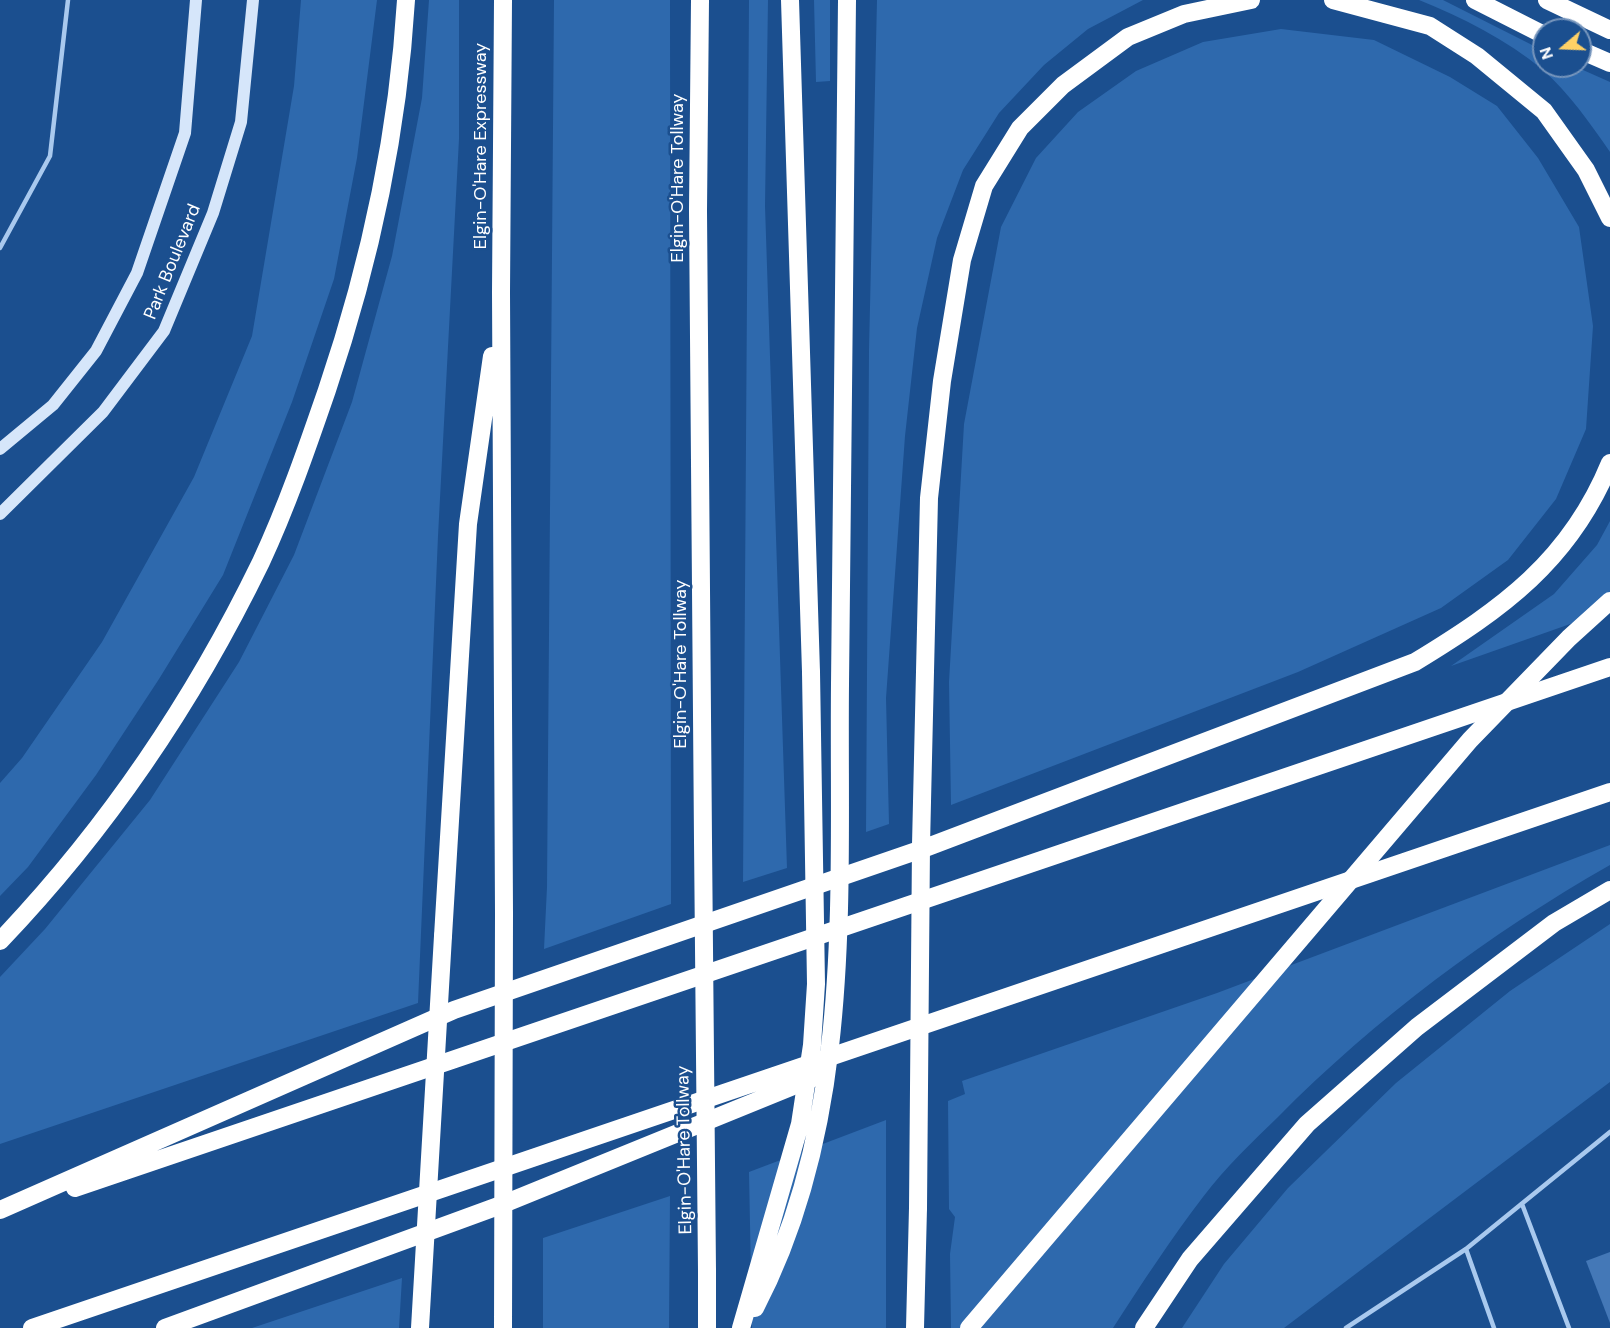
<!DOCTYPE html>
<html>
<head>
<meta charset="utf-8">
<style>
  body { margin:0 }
  #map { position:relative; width:1610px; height:1328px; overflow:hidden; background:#1b4f8f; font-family:"DM Sans",sans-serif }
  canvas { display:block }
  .north { position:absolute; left:1532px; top:18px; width:60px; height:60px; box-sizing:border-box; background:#1b4f8f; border:2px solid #7695bc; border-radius:50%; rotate:251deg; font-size:16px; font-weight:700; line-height:24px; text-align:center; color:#fff }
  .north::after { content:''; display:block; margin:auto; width:21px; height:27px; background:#ffd166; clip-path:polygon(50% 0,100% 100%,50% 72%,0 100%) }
</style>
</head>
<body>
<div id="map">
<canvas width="1610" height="1328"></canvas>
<div class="north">N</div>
</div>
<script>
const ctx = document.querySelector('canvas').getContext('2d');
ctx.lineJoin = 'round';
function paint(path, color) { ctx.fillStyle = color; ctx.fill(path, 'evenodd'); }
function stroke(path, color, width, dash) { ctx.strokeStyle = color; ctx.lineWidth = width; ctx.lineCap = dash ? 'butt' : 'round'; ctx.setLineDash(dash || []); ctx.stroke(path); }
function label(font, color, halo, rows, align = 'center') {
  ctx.font = font + ' "DM Sans",sans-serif'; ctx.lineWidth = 5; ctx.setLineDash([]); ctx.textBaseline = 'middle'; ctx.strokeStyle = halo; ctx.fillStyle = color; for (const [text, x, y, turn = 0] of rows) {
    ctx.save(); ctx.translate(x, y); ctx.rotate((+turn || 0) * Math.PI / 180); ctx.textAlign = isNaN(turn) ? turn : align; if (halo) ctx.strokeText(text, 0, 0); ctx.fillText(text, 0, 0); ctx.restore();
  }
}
paint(new Path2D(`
  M301,0H377L357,158L334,279L292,402L223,575L159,679L96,775L28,867L0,896V783L22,758L102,642L194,477L252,336L294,86Z
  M429,0H459V139L438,536L418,1003L0,1144V977L45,929L150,800L239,662L294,555L352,402L392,256L422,98Z
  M554,0H670L671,904L544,949L547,887Z
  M749,0H768L765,206L787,868L743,882Z
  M814,0H830V81L816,82Z
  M877,0H1143L1088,29L1044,65L999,113L963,170L937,238L917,328L905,436L886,698L889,824L866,832L869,350Z
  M1419,0H1443L1544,51V66H1574L1610,82V152C1590,123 1569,93 1543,70C1507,40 1462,17 1419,0Z
  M1281,29L1374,40L1450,77L1497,106L1538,158L1579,227L1593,326L1586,429L1556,499L1508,560L1441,608L1298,672L951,805L949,682L964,424L1001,227L1036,158L1078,112L1136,71L1203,42Z
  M1610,521V610L1451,666L1554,594L1597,545Z
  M1610,845V865C1489,934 1376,1018 1278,1117C1252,1142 1225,1168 1203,1197C1171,1239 1142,1283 1113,1328H951L950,1254L955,1217L949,1209L948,1101L965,1094L962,1081L1217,993Z
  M1610,924V1082L1284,1328H1182L1224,1264L1288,1188L1396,1083L1510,991Z
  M886,1120V1328H752L749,1172Z
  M670,1196L669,1328H543V1238Z
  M402,1278L399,1328H252Z`), '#2e69ad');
paint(new Path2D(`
  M1610,1252V1323L1586,1261Z`), '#4478b7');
stroke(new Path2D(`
  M0,248L50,156L68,0
  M1522,1204L1569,1328
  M1466,1249L1494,1328
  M1346,1328L1466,1249L1610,1132`), '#a9c9ee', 4.5);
stroke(new Path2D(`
  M0,449L53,405L96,351L137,273L185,133L196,0
  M0,514L103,412L164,331L213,213L241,122L253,0`), '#d6e6fa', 12);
stroke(new Path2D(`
  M503,0L501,292L504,914
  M700,0L698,211L703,841
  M790,0L811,672
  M1333,0L1430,26L1477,56L1544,111L1586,170L1610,218
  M1475,0L1544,35
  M1547,0L1610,30
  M1580,50L1610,63
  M840,684L847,0
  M921,845L929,498L942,381L962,260L984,186L1020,128L1063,85L1128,37L1184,14L1251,0
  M443,936L468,524L492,356
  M0,941C106,830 194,700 261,562C287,506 307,448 327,390C370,263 398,134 406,0
  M75,1188L1610,667
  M0,1210L454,1010L925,848L1415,662C1502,609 1570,561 1610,463
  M32,1328L1610,792
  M165,1328L501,1205L818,1076
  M707,1328V1271
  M915,1328L918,1208
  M1144,1328L1190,1259L1307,1124L1417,1027L1554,923L1610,890`), '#fff', 18);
stroke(new Path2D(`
  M703,841L707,1271
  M918,1208L921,845
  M755,1308C855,1117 838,893 840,684
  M420,1328L443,936
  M503,1328L504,914
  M741,1328L800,1124L812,1045L816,984L811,672
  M969,1328L1470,740L1569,638L1610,601`), '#fff', 18);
label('18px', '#fff', '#1b4f8f', [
  ["Elgin-O'Hare Expressway",481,146,-90],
  ["Elgin-O'Hare Tollway",678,178,-90],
  ["Park Boulevard",173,262,-68],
  ["Elgin-O'Hare Tollway",681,664,-90],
  ["Elgin-O'Hare Tollway",685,1150,-91]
]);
</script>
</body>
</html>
